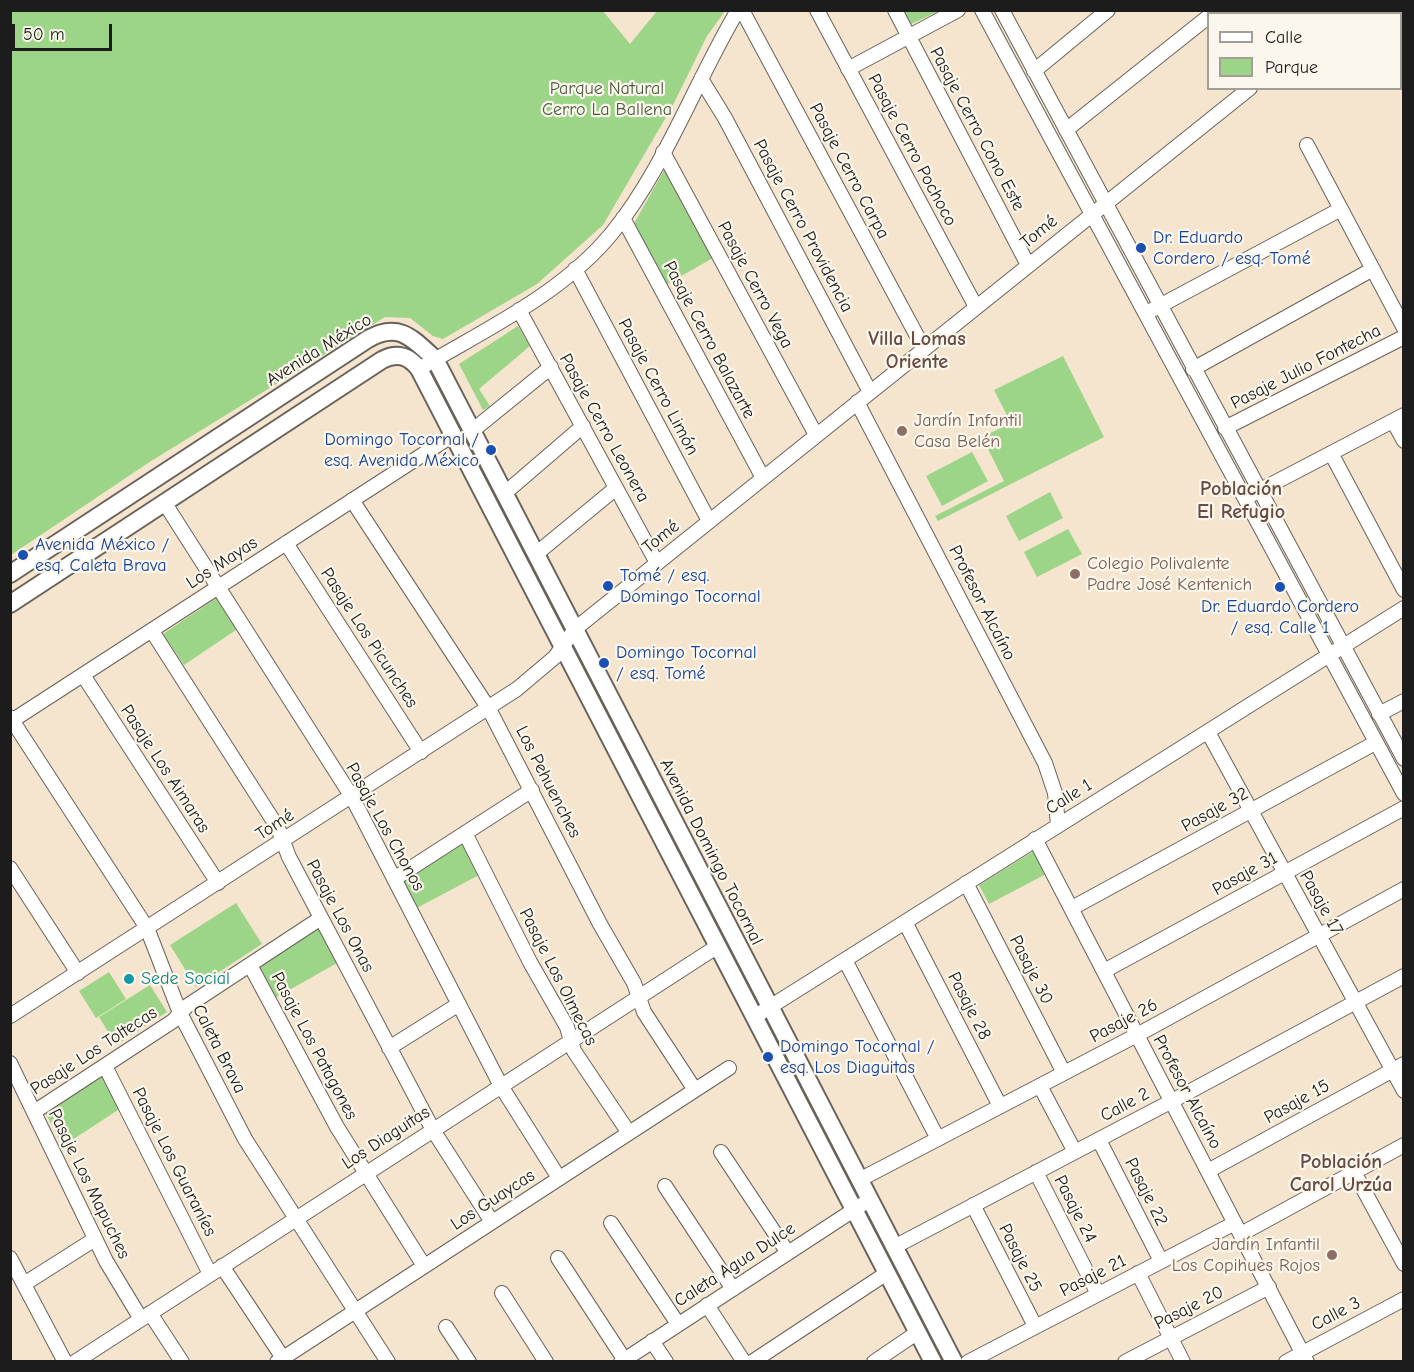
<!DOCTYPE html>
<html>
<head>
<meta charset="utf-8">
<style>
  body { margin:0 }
  #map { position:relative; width:1414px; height:1372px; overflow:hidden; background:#f5e5ce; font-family:"Comic Neue",sans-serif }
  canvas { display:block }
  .frame { position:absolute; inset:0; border:12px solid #1c1c1c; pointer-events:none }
  .legend { position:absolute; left:1207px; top:12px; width:195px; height:78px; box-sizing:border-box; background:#fbf7ec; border:2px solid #a29f99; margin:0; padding:8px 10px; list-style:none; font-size:18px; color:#1c1c1c }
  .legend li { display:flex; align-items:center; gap:12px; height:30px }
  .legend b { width:30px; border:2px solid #a29f99 }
  .scale { position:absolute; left:12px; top:24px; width:100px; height:27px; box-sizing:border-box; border:3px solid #1c1c1c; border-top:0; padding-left:8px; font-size:18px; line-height:21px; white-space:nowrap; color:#1c1c1c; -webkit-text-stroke:4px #fbf7ec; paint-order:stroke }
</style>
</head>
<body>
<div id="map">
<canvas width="1414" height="1372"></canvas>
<div class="frame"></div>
<ul class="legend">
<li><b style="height:8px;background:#fff"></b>Calle</li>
<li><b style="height:16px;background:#9dd588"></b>Parque</li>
</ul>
<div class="scale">50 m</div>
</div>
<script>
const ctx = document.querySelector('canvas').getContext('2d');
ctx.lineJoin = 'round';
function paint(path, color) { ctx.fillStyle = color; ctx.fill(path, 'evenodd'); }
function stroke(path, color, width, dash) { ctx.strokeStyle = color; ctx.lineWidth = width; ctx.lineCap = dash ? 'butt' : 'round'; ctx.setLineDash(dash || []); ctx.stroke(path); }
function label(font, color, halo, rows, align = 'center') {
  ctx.font = font + ' "Comic Neue",sans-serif'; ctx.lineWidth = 4.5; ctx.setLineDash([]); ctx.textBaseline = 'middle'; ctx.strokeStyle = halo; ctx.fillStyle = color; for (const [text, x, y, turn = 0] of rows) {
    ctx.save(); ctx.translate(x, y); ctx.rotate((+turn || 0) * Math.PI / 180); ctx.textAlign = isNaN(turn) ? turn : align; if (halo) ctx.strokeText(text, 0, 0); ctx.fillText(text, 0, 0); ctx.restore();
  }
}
paint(new Path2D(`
  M11,10L603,11L630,44L657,11H725L707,36L672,107L603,225L537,284L443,339L433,336L410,318L385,317L148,463L11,555Z
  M901,11H939L909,25Z
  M666,167L713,258L662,287L633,225Z
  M518,326L530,346L479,389L490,406L483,410L459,364Z
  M1063,356L1104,437L938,521L935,516L1004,481L982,437L1011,423L994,390Z
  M972,452L988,481L942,506L926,476Z
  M1050,492L1063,518L1019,541L1006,516Z
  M1068,529L1082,554L1037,577L1024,552Z
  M218,597L239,628L184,665L163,634Z
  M465,841L481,874L415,909L400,880Z
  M1034,851L1046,874L989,904L979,885Z
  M236,903L262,944L196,987L170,945Z
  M320,925L339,962L275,998L258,967Z
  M109,972L126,999L96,1018L79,991Z
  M150,985L167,1012L116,1045L99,1017Z
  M104,1075L121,1108L63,1146L45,1112Z`), '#9dd588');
const minor = new Path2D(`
  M742,10L924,349
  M817,10L976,307
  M895,10L1028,265
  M982,10L1404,794
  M1002,10L1404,759
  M848,69L958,10
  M1034,71L1108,10
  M701,79L725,118L870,392
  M1066,130L1208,17
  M1307,145L1404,328
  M663,152L816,435
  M623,218L763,478
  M575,269L709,521
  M519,310L657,563
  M1152,310L1341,209
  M419,369C486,329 562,294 612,233C665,168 695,82 738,10
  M1193,369L1373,269
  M857,402L1045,763L1055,793L1058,825
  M1393,421L1404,441
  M1225,428L1404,337
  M472,431L551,367
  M1331,453L1404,590
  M505,493L583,426
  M1251,495L1404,415
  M352,500L489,709L600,924L634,983L644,1012L695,1090
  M164,502L352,797L501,1086L559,1178
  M286,543L421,752
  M536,554L616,488
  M152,631L278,828L289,857L433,1130L492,1222
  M83,675L218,883
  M1379,714L1404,701
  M10,717L147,928L180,1013L245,1139L388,1362
  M10,722L453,435
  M1208,732L1404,1091
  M465,833L530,962L567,1027L574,1051L629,1133
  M1035,839L1307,1362
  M10,868L78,973
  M394,879L532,790
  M966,883L1064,1073
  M1072,908L1375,743
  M905,922L1000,1106
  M845,960L938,1139
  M250,965L337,1127L424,1266
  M1104,971L1404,808
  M10,1016L517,689L555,657L575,629L1250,88
  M754,1017L1404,608
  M389,1048L459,1004
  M10,1063L106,1261L141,1319
  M105,1066L210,1274
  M1040,1086L1075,1152
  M34,1112L173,1021L187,1006L321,918
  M1099,1140L1161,1261
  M721,1152L788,1253
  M1208,1171L1404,1064
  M1036,1172L1098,1294
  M1354,1172L1404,1264
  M859,1180L1137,1035L1404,889
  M665,1186L733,1289
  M973,1205L1035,1326
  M611,1223L678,1324
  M1241,1234L1404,1145
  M894,1247L1172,1101L1404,976
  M10,1258L65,1362
  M558,1258L624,1359
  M222,1266L283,1358
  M1138,1273L1183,1362
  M24,1284L95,1239
  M502,1293L546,1362
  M707,1305L744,1362
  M150,1313L182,1362
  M446,1327L469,1362
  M652,1341L666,1362
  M75,1362L718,946
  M277,1362L729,1068
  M621,1362L869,1200
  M752,1362L887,1273
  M874,1362L918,1332
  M968,1362L1235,1223
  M1125,1362L1269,1287
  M1286,1362L1404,1299`);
const major = new Path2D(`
  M10,574L368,339C399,321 413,339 435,359L954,1362
  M10,604L382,360C397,352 409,356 419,369L933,1362`);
stroke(minor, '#68625a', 16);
stroke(major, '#68625a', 20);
stroke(minor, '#fff', 14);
stroke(major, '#fff', 16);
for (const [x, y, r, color] of [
  [1141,248,6,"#1a4fb4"],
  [902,431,6,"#8d6e63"],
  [491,450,6,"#1a4fb4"],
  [23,555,6,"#1a4fb4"],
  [1075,574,6,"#8d6e63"],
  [608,586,6,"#1a4fb4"],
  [1280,587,6,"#1a4fb4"],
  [604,663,6,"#1a4fb4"],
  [129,979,6,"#0f9aa8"],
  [768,1057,6,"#1a4fb4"],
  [1332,1255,6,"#8d6e63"]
]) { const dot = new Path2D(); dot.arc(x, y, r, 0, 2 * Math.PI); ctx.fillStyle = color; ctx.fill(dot); stroke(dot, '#fbf7ec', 2); }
label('18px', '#495d42', '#fbf7ec', [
  ["Parque Natural",607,89],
  ["Cerro La Ballena",607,110]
]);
label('18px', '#1c1c1c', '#fbf7ec', [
  ["Pasaje Cerro Cono Este",977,129,62],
  ["Pasaje Cerro Pochoco",912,150,62],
  ["Pasaje Cerro Carpa",849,171,62],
  ["Pasaje Cerro Providencia",803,226,62],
  ["Tomé",1039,232,-39],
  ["Pasaje Cerro Vega",755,285,62],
  ["Pasaje Cerro Balazarte",709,340,62],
  ["Avenida México",319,350,-32],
  ["Pasaje Julio Fontecha",1306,367,-27],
  ["Pasaje Cerro Limón",658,387,62],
  ["Pasaje Cerro Leonera",604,428,61],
  ["Tomé",661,537,-39],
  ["Los Mayas",222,563,-33],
  ["Profesor Alcaíno",982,603,63],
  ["Pasaje Los Picunches",369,638,57],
  ["Pasaje Los Aimaras",165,769,57],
  ["Los Pehuenches",548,782,63],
  ["Calle 1",1069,797,-32],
  ["Pasaje 32",1215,810,-29],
  ["Tomé",275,825,-33],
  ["Pasaje Los Chonos",385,827,61],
  ["Avenida Domingo Tocornal",711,852,63],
  ["Pasaje 31",1245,874,-29],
  ["Pasaje 17",1321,903,61],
  ["Pasaje Los Onas",340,916,62],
  ["Pasaje 30",1031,970,63],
  ["Pasaje Los Olmecas",558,977,63],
  ["Pasaje 28",969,1006,63],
  ["Pasaje 26",1124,1021,-28],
  ["Pasaje Los Patagones",314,1046,62],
  ["Caleta Brava",219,1049,63],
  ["Pasaje Los Toltecas",94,1051,-33],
  ["Profesor Alcaíno",1187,1092,62],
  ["Pasaje 15",1297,1102,-29],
  ["Calle 2",1125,1105,-28],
  ["Los Diaguitas",386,1138,-33],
  ["Pasaje Los Guaraníes",174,1162,63],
  ["Pasaje Los Mapuches",89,1184,64],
  ["Pasaje 22",1146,1192,63],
  ["Los Guaycas",493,1200,-33],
  ["Pasaje 24",1075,1209,63],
  ["Pasaje 25",1020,1258,63],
  ["Caleta Agua Dulce",735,1265,-33],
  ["Pasaje 21",1093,1276,-27],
  ["Pasaje 20",1189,1308,-27],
  ["Calle 3",1336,1314,-28]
]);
label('18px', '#164399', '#fbf7ec', [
  ["Dr. Eduardo",1153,238],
  ["Cordero / esq. Tomé",1153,259],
  ["Domingo Tocornal /",479,440,"right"],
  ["esq. Avenida México",479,461,"right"],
  ["Avenida México /",35,545],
  ["esq. Caleta Brava",35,566],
  ["Tomé / esq.",620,576],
  ["Domingo Tocornal",620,597],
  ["Dr. Eduardo Cordero",1280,607,"center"],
  ["/ esq. Calle 1",1280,628,"center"],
  ["Domingo Tocornal",616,653],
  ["/ esq. Tomé",616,674],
  ["Domingo Tocornal /",780,1047],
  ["esq. Los Diaguitas",780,1068]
], 'left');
label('18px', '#785e54', '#fbf7ec', [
  ["Jardín Infantil",914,421],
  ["Casa Belén",914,442],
  ["Colegio Polivalente",1087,564],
  ["Padre José Kentenich",1087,585],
  ["Jardín Infantil",1320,1245,"right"],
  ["Los Copihues Rojos",1320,1266,"right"]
], 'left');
label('18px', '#0d838f', '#fbf7ec', [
  ["Sede Social",141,979]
], 'left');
label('bold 20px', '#674b44', '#fbf7ec', [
  ["Villa Lomas",917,339],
  ["Oriente",917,362],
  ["Población",1241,489],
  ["El Refugio",1241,512],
  ["Población",1341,1162],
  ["Carol Urzúa",1341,1185]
]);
</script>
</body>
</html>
